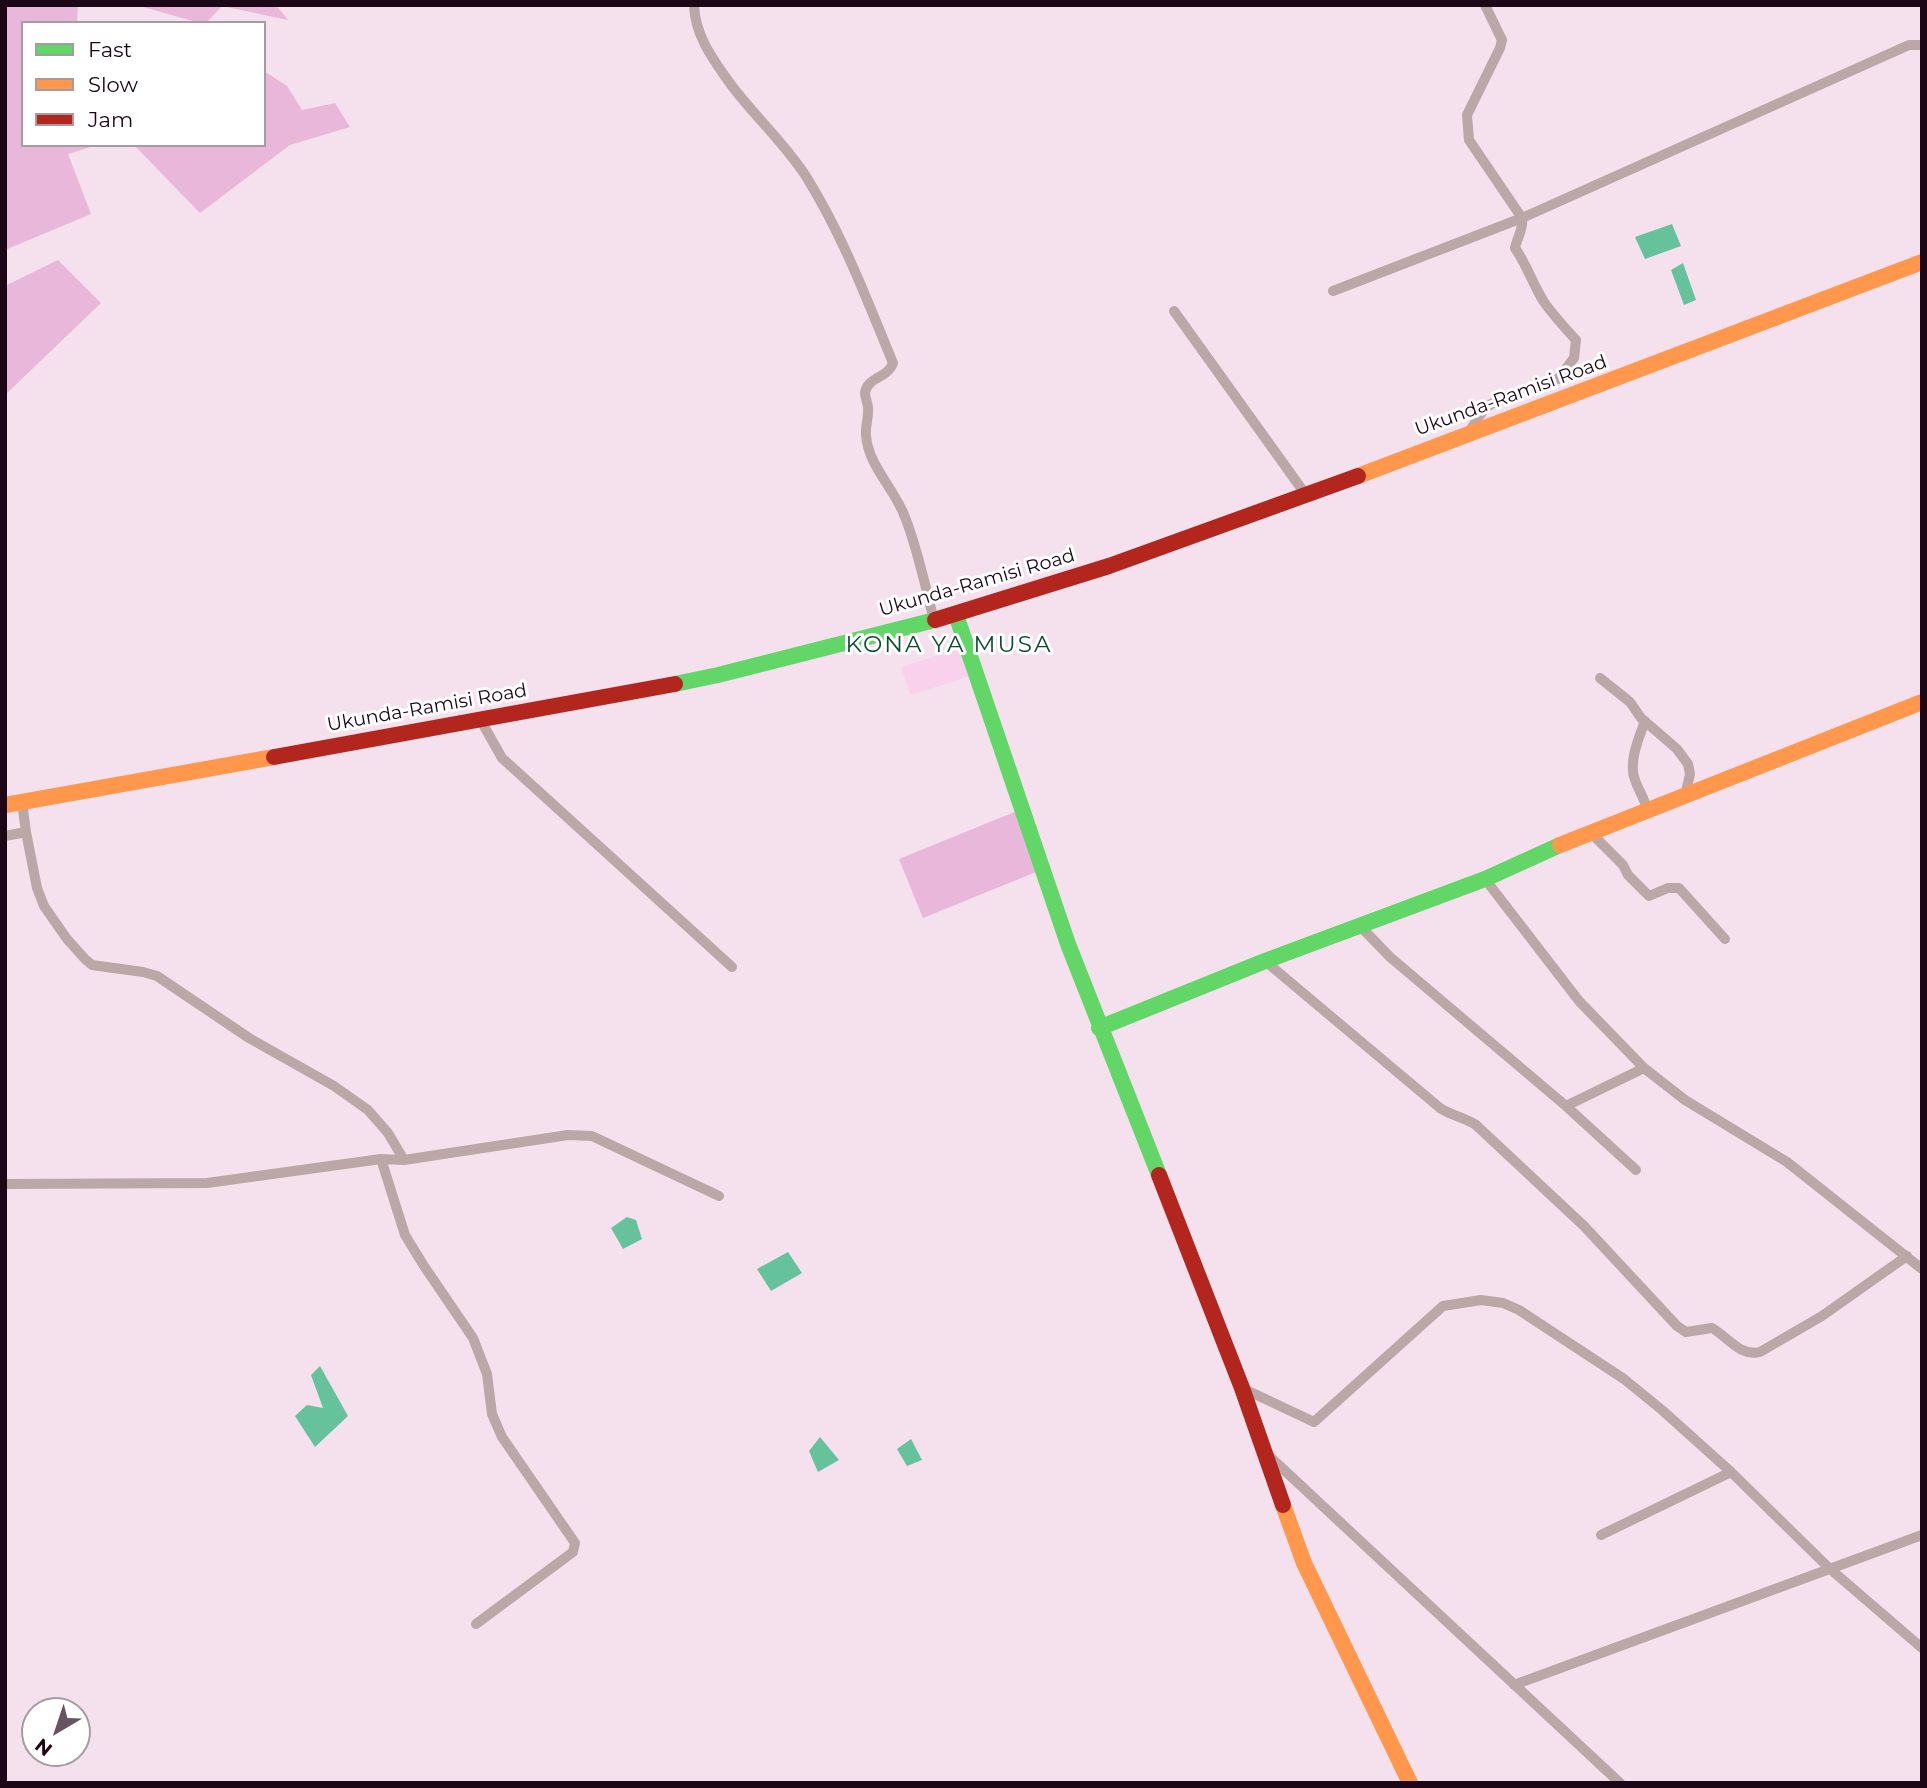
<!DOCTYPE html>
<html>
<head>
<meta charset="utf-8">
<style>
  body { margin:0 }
  #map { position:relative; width:1927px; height:1788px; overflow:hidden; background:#f5e0ed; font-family:Montserrat,sans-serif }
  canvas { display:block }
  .frame { position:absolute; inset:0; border:7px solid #1c0716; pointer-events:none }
  .legend { position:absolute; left:21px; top:21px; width:245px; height:126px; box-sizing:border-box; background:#fff; border:2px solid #a49ca2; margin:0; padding:9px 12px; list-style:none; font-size:21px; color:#1c0716 }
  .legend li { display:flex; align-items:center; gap:14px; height:35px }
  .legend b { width:35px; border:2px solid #a49ca2 }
  .north { position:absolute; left:21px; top:1697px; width:70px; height:70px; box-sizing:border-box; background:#fff; border:2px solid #a49ca2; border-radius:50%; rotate:219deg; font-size:19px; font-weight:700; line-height:28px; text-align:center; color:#1c0716 }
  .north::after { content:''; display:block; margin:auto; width:24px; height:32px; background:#685361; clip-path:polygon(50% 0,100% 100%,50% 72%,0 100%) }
</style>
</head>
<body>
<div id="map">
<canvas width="1927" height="1788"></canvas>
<div class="frame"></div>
<ul class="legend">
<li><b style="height:9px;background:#63d668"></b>Fast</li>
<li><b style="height:9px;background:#ff974d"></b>Slow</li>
<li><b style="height:9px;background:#b3261e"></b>Jam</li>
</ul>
<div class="north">N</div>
</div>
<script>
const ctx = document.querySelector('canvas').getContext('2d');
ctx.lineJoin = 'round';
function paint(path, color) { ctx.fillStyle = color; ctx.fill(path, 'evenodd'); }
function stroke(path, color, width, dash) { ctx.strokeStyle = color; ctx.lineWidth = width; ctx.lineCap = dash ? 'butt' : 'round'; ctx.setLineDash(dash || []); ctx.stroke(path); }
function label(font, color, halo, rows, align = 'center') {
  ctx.font = font + ' Montserrat,sans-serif'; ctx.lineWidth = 6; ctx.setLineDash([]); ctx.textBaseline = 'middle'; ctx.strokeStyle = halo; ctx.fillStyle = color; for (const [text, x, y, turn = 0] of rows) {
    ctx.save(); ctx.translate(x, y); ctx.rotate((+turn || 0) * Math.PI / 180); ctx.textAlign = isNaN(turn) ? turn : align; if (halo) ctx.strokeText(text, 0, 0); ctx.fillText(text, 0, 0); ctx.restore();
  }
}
paint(new Path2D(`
  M961,648L970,676L911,695L901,667Z`), '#f9d1ec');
paint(new Path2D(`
  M5,5H78L77,23H23V145H97L68,154L91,214L5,250Z
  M136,5H276L288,20L222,6L206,23H200Z
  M267,73L287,86L302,110L335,103L350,127L290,145L200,213L134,145H264V75Z
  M58,260L101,303L5,395V286Z
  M1017,811L1041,870L923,918L899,859Z`), '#e8b7d9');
paint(new Path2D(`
  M1672,224L1681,246L1645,259L1635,237Z
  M1683,263L1696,300L1684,305L1671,270Z
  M627,1217L636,1220L642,1239L623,1249L611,1228Z
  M788,1252L802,1273L771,1291L757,1269Z
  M320,1366L348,1416L315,1447L295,1416L307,1405L323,1408L311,1375Z
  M820,1437L839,1460L818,1472L809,1451Z
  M911,1439L922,1460L907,1466L897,1449Z`), '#66c29a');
stroke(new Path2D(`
  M694,5C695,35 712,58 729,82C753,115 785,143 807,178C843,236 867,300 893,363C888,378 867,377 865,393C865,398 868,403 868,408C869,417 865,426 866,435C868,466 895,489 905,517C918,550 925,586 934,620
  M1333,291L1522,218L1909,45H1922
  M1174,311L1306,495
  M1468,433L1483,411L1491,404L1558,379L1574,358L1576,340C1565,328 1553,315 1544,302C1533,285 1527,265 1515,248C1517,238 1524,228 1522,218L1469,140L1467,115L1500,48L1502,40L1485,5
  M1600,678L1630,702L1641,718L1677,749L1688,764L1690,774L1685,796
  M480,719L502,758L732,967
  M1645,721C1639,738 1628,762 1635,780C1639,792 1645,798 1647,811
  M26,832L37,888L44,906L67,939L85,959L92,965L143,972L157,976L249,1038L334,1086L368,1110L388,1133L404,1160
  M1591,833L1623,865L1628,875L1649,896L1668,888H1679L1725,939
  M5,836L26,832L22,802
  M1485,879L1579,1001L1644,1068L1685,1100L1787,1162L1922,1269
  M1359,925L1390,957L1566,1106L1636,1170
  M1265,961L1440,1108C1452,1116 1464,1117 1476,1125L1584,1226L1677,1326L1686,1332L1712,1328C1728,1337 1740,1357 1760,1352L1822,1316L1907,1256
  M1566,1106L1644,1068
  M381,1159L405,1235L424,1266L473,1338L487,1374L492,1414L502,1437L575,1543L573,1552L476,1624
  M5,1184L207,1183L381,1159L404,1160L568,1135L592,1136L719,1196
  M1242,1388L1314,1422L1443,1306L1481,1300L1503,1303L1519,1310L1624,1379L1662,1410L1731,1472L1829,1568L1922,1648
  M1268,1455L1620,1783
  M1601,1535L1731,1472
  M1514,1685L1922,1535`), '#baa7a6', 10);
stroke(new Path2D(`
  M956,615L1068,944L1159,1175
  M675,684L718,675L935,620
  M1099,1028L1265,961L1485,879L1560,845`), '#63d668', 16);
stroke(new Path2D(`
  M1358,476L1922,262
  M5,805L274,757
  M1560,845L1922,702
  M1283,1505L1304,1563L1410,1783`), '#ff974d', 16);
stroke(new Path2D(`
  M935,620L1109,566L1358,476
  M274,757L675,684
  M1159,1175L1242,1388L1283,1505`), '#b3261e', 16);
label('19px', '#1c0716', '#fff', [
  ["Ukunda-Ramisi Road",1511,396,-20],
  ["Ukunda-Ramisi Road",977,583,-16],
  ["Ukunda-Ramisi Road",427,708,-10]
]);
ctx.letterSpacing = '2px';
label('23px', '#0c4d30', '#fff', [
  ["KONA YA MUSA",949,645]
]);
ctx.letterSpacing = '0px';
</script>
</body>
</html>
